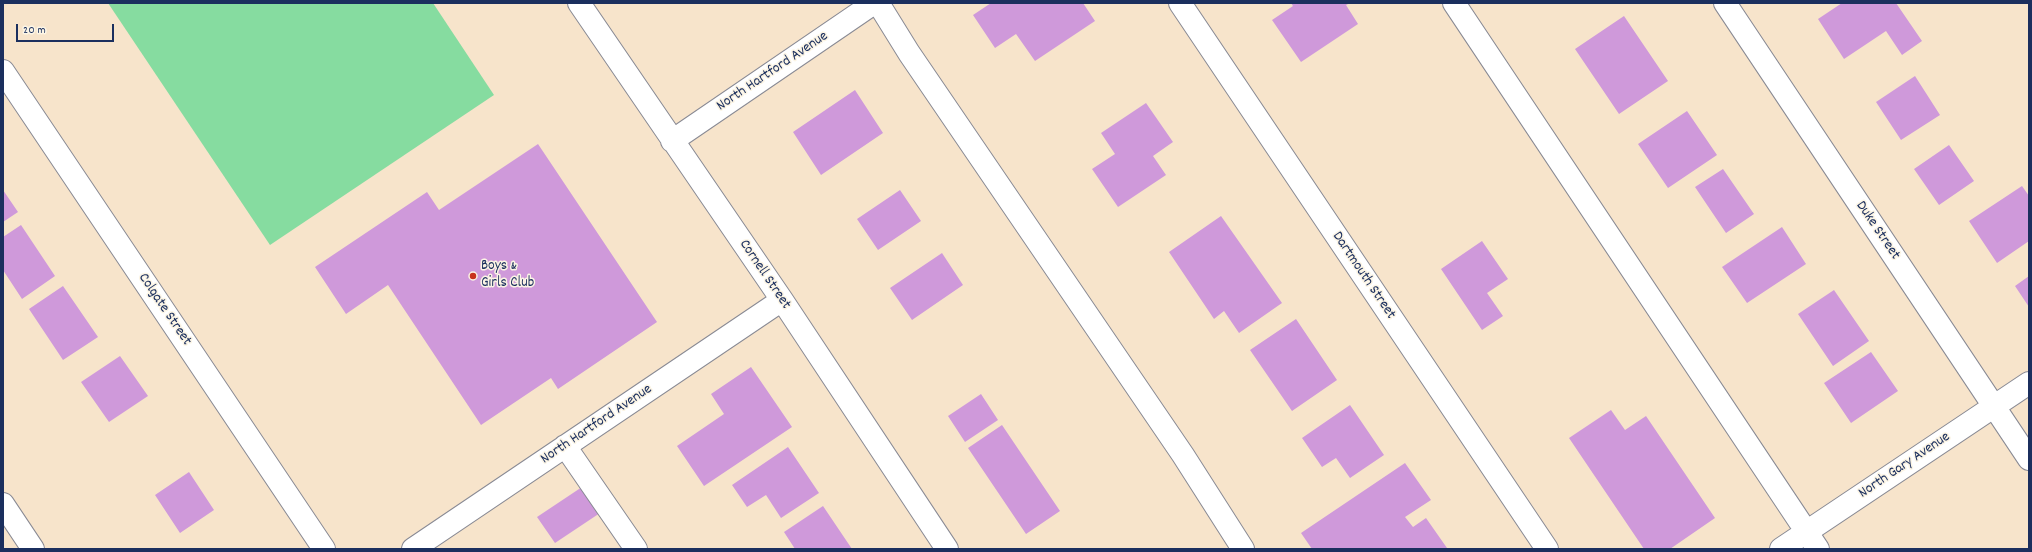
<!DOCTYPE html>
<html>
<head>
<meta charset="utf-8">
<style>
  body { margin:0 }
  #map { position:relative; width:2032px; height:552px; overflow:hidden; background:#f7e4cb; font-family:Dekko,sans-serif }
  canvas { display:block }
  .frame { position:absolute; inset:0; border:4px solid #1b2f5e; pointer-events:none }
  .scale { position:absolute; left:16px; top:24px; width:98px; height:18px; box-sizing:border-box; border:2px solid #1b2f5e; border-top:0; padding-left:5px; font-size:12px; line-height:14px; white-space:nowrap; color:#1b2f5e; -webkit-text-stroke:3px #fcf5e5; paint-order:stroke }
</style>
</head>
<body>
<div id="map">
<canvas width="2032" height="552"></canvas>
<div class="frame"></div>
<div class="scale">20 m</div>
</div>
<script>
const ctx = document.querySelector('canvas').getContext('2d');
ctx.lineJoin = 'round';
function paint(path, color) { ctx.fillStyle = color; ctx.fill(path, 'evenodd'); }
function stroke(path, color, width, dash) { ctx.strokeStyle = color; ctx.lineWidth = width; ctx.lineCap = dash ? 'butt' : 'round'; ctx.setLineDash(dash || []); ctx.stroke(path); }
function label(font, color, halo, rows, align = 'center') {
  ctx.font = font + ' Dekko,sans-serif'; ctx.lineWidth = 3; ctx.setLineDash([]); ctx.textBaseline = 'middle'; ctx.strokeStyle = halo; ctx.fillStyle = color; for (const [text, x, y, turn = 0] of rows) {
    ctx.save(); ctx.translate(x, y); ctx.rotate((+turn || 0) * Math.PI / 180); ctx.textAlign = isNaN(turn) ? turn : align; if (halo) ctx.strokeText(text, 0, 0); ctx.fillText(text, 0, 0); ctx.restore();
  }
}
paint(new Path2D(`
  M108,3H433L494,95L270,245Z`), '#86dca0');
paint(new Path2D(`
  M991,3H1083L1095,21L1035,61L1016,34L995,48L973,15Z
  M1291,3H1350L1346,5L1358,24L1301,62L1272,20L1293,6Z
  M1842,3H1896L1922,41L1902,55L1886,31L1844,59L1818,19Z
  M1624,16L1668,81L1619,114L1575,49Z
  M1915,76L1940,115L1901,140L1876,102Z
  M855,90L883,133L821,175L793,132Z
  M1146,103L1173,142L1153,156L1166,175L1118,207L1092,169L1115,154L1101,133Z
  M1687,111L1717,155L1668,188L1638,144Z
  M538,144L657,322L558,389L551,378L481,425L388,285L346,314L315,267L427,192L439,210Z
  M1949,145L1974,181L1939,205L1914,169Z
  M1723,169L1754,214L1726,233L1695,187Z
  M2022,186L2029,196V241L1997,263L1969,221Z
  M3,190L18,212L3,222Z
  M900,190L921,221L878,250L857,219Z
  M1221,216L1282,303L1239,333L1224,311L1214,319L1169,252Z
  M21,225L55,276L22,299L3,270V237Z
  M1782,227L1806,264L1747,303L1722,267Z
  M1482,241L1508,279L1487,293L1503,316L1482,330L1441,269Z
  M942,253L963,285L912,320L890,288Z
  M2029,276V307L2015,286Z
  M63,286L98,337L63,360L29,309Z
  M1834,290L1869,341L1833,366L1798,314Z
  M1296,319L1337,380L1292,411L1250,350Z
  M1871,352L1898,391L1851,423L1824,383Z
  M120,356L148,396L109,422L81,382Z
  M751,367L792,427L704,486L677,446L724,414L711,394Z
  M981,394L998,420L965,442L948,416Z
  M1350,405L1384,455L1350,478L1336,458L1322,467L1302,438Z
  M1611,410L1625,430L1646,416L1715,518L1670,549H1644L1569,438Z
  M1002,425L1060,511L1026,534L968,448Z
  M788,447L819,493L781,518L766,495L747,507L732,485Z
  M1405,463L1431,500L1405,517L1413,527L1426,518L1447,548L1312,549L1301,533Z
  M189,472L214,510L180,533L155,495Z
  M582,487L600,513L555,543L537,517Z
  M823,506L852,549H795L784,532Z`), '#cf99da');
const minor = new Path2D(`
  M579,3L782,300L947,549
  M878,3L909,53L1183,455L1243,549
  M1180,3L1547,549
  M1454,3L1818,549
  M1725,3L2029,459
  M3,71L324,549
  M672,141L874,3
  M565,446L636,549
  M3,504L33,549
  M413,549L782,300
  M1781,549L2029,383`);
stroke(minor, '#898a94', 24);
stroke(minor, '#fff', 22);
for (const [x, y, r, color] of [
  [473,276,4,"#c8321e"]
]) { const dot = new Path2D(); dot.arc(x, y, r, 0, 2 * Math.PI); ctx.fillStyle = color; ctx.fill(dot); stroke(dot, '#fcf5e5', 1.5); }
label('15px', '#1b2f5e', '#fcf5e5', [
  ["North Hartford Avenue",773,72,-34],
  ["Duke Street",1877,231,56],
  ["Cornell Street",764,275,56],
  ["Dartmouth Street",1363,276,56],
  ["Colgate Street",164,310,56],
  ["North Hartford Avenue",597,425,-34],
  ["North Gary Avenue",1905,466,-34]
]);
label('15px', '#1b2f5e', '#fcf5e5', [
  ["Boys &",481,267],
  ["Girls Club",481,284]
], 'left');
</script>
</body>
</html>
